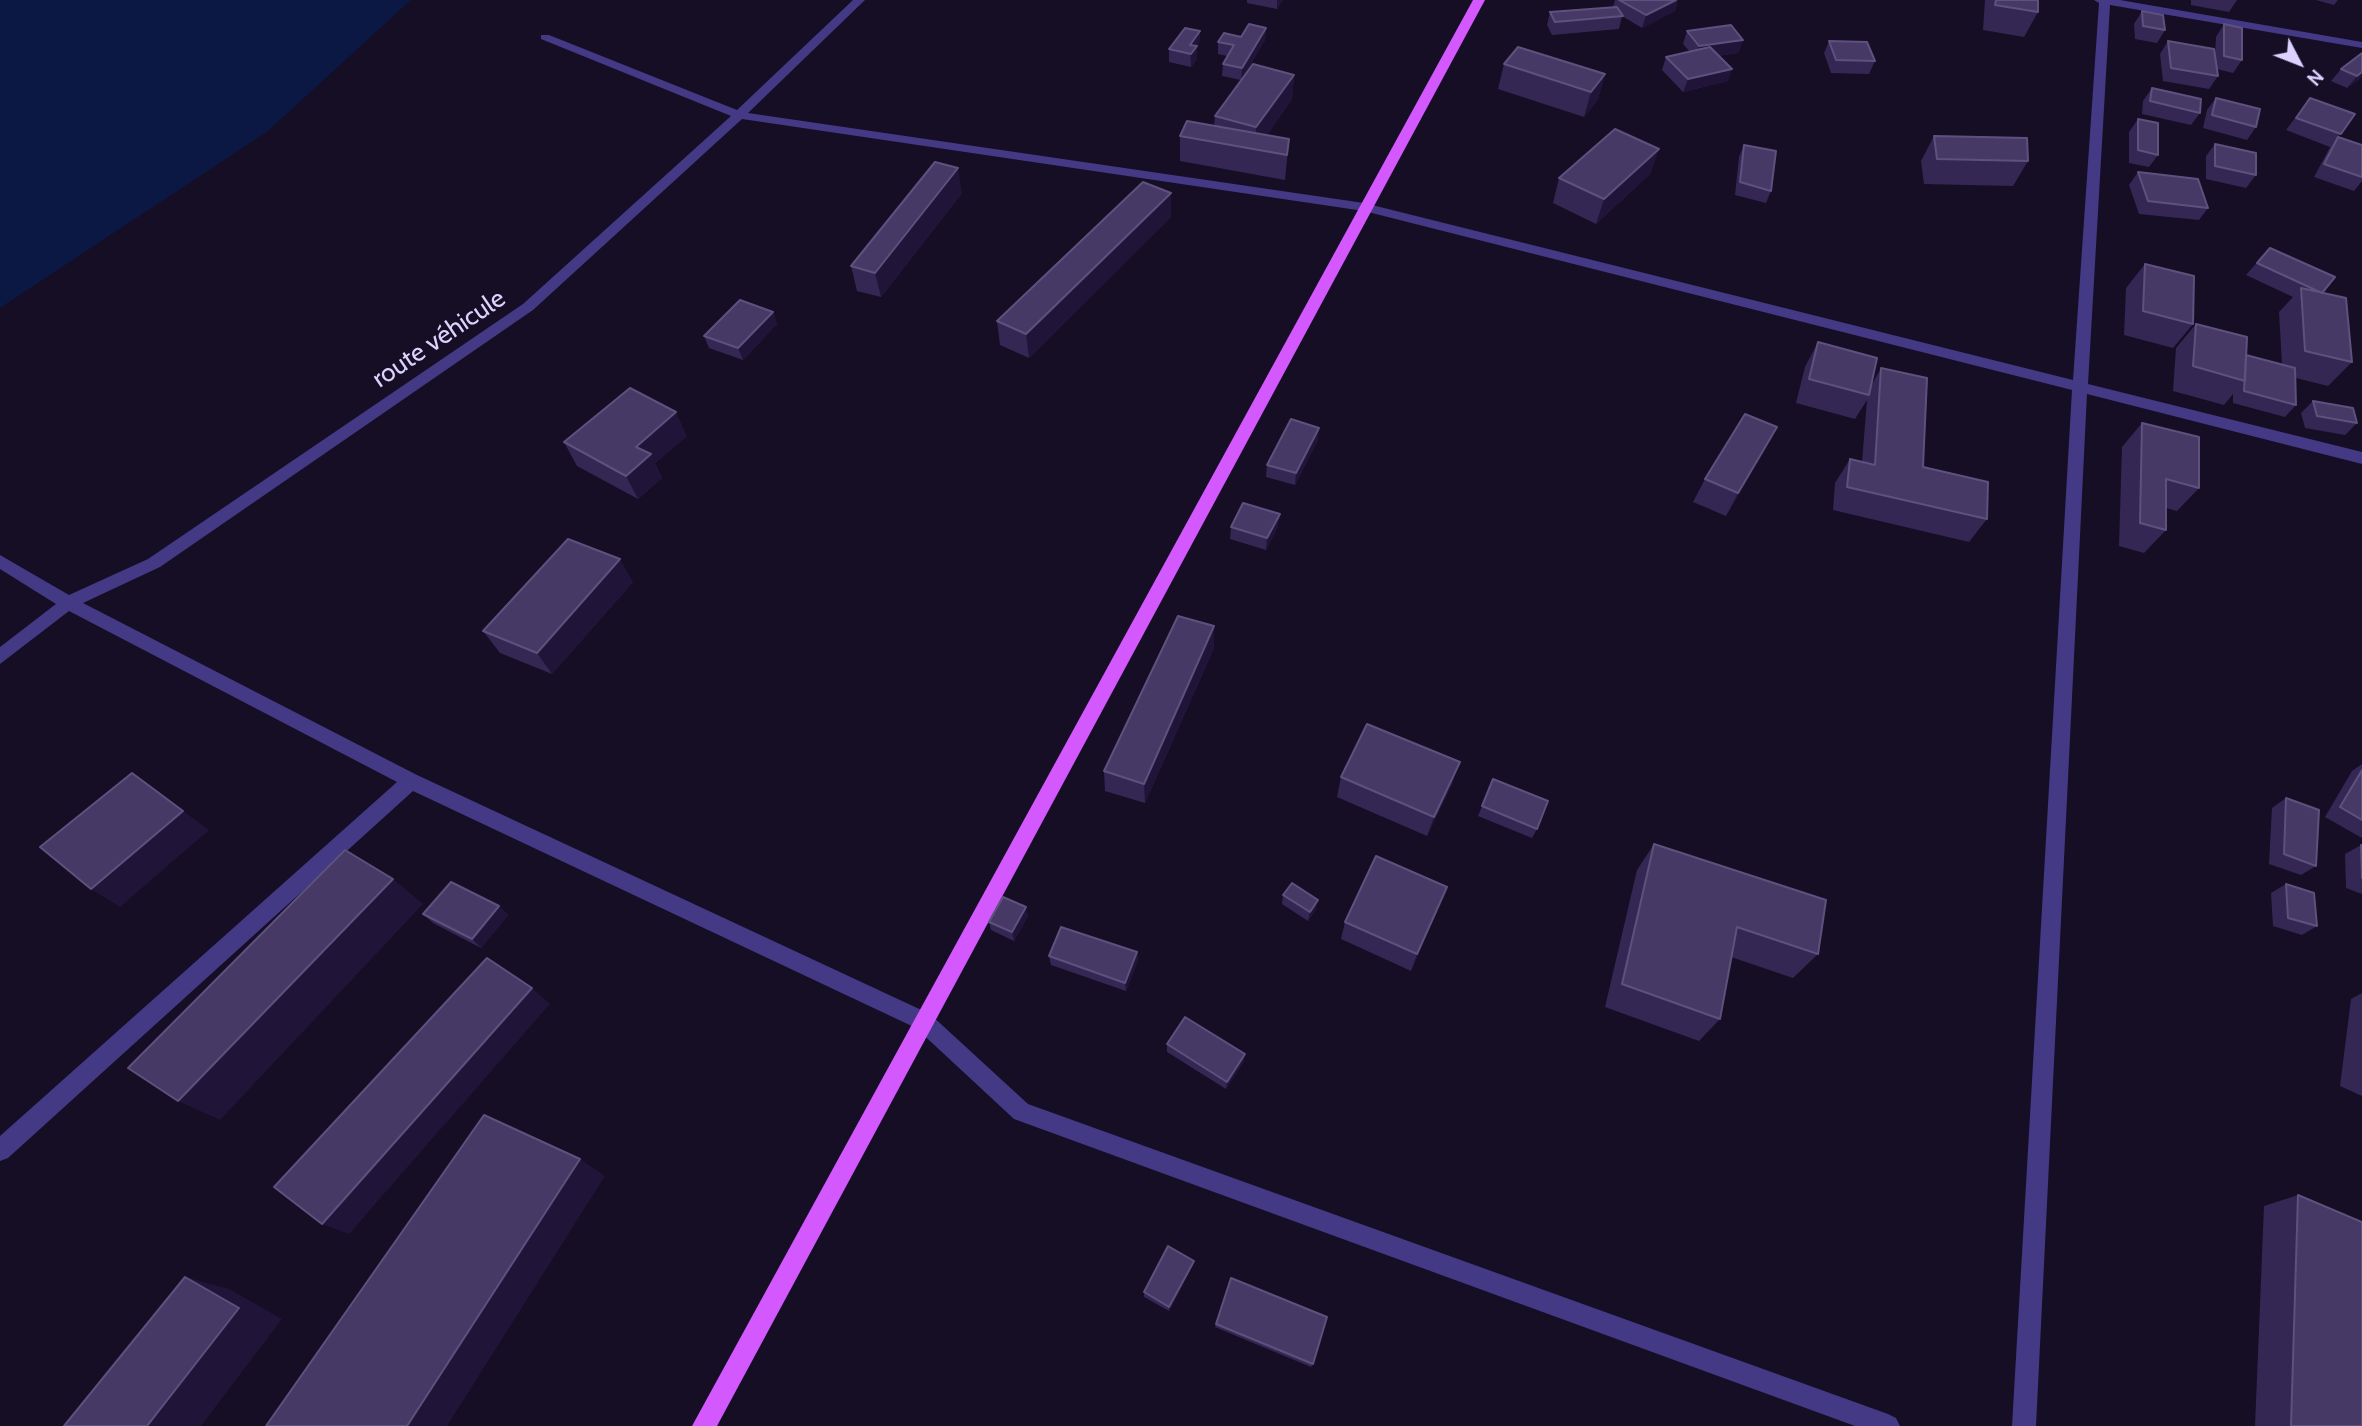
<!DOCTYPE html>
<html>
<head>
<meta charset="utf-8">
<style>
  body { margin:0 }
  #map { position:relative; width:2362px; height:1426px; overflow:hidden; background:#150e25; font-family:Cabin,sans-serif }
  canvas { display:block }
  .north { position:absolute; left:2264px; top:28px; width:70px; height:70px; -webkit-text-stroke:5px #150e25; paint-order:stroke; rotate:132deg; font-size:19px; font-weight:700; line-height:28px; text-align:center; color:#dcd2ff }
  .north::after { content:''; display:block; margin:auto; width:24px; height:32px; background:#dcd2ff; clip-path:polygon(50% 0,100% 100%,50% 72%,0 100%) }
</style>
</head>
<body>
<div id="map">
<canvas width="2362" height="1426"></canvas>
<div class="north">N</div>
</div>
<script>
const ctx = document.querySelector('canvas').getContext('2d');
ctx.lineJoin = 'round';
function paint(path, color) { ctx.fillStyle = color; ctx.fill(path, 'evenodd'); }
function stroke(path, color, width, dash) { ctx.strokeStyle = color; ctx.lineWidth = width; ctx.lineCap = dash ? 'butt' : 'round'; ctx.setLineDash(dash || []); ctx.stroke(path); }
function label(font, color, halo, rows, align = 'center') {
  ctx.font = font + ' Cabin,sans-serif'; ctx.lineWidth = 5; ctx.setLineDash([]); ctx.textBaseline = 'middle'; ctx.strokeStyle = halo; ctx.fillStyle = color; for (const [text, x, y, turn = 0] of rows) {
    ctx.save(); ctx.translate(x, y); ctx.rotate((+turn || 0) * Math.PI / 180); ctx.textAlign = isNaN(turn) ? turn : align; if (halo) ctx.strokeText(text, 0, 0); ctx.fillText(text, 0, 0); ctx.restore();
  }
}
paint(new Path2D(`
  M0,0H411L268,131L0,308Z`), '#0a1843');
paint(new Path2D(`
  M853,0H865L748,113L1364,203L2073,380L2099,3L2094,0H2120L2362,42V48L2110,5L2088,384L2362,452V464L2087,394L2036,1426H2012L2072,390L1364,211L742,119L533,310L160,567L83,603L417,775L930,1014L1028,1104L1888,1414L1896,1418L1900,1426H1855L1014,1119L916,1028L413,791L8,1158L0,1161V1136L397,782L69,611L0,664V647L56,604L0,569V555L69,595L148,559L523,304L731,116L541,39V35H549L737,110Z`), '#443984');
paint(new Path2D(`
  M1473,0H1485L717,1426H692Z`), '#d359ff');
paint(new Path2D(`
  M1247,0H1283L1277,9L1247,3Z
  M1615,0H1678L1675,11L1642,28L1622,16L1619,29L1552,35L1547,25L1550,12L1613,7Z
  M1985,0H2038V12L2024,37L1983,30Z
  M2191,0H2237L2229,12L2191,5Z
  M2316,0H2338L2334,5Z
  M2142,11L2165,30L2157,43L2135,39L2134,24Z
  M2224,24L2242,60L2233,73L2217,69L2218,76L2209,89L2163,81L2160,54L2168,41L2215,55L2216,37Z
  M1266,28L1265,40L1241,80L1222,76L1223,64L1227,56L1218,54V42L1241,37Z
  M1200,31L1199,44L1197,47V59L1191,67L1169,62V49Z
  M1687,31L1743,40L1738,53L1718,56L1728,81L1683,92L1662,70L1666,57L1690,52L1683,44Z
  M1829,41L1875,61L1869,74L1831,73L1824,53Z
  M1504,64L1605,74L1598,99L1584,117L1498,89Z
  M2341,69L2362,77L2347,88L2331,81Z
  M1294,75L1292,99L1267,135L1289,139L1285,180L1180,161V136L1214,126L1215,116Z
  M2152,88L2200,113L2191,125L2142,114L2143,101Z
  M2216,98L2256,127L2247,140L2203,128L2207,110Z
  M2310,98L2355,114L2338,137L2362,145V181L2354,191L2314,177L2330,147L2286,130Z
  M2138,119L2158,155L2149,167L2129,163V132Z
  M1934,136L2028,161L2013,186L1924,184L1921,161Z
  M2215,144L2256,175L2246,188L2206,179V156Z
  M1744,145L1771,191L1766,203L1735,195L1739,157Z
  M2138,172L2208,208L2199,220L2139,214L2129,185Z
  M1651,173L1596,224L1553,203L1559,178Z
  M962,193L881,297L857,291L851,266Z
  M1171,193V217L1029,358L1000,345L997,321Z
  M2270,248L2322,292L2352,362L2328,386L2296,378V405L2285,417L2233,403V394L2224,405L2173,391L2176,348L2196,324L2246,355L2282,364L2279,312L2293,297L2246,275Z
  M2145,264L2193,324L2173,348L2124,335L2126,288Z
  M773,312L777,324L743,360L709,348L704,336Z
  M1818,342L1871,386L1881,368L1923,467L1987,519L1969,542L1833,510L1835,483L1850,459L1862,462L1867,400L1855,419L1796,403L1805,367Z
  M2313,401L2357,423L2345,435L2305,428L2301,413Z
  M2142,423L2199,488L2177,511L2166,508V530L2144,553L2119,546L2122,447Z
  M1777,427L1764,451L1726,516L1693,502L1705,479Z
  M687,436L655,463L662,478L638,499L577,466L564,442Z
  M1318,440L1295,485L1266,477L1267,465Z
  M1278,526L1266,550L1230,539L1231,527Z
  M633,582L552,674L500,653L483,631Z
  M1214,648L1145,803L1105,791L1104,771Z
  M2362,764V838L2325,817L2352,771Z
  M1341,777L1453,782L1427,836L1337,797Z
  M1493,779L1537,829L1532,838L1478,816Z
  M2286,798L2316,866L2301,875L2269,864L2272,808Z
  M1654,844L1818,954L1793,978L1731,957L1720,1019L1699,1041L1605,1007L1637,870Z
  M2361,845H2362V894L2346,888L2345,854Z
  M2286,884L2317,926L2302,935L2273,926L2271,893Z
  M1283,895L1316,909L1308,921L1282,904Z
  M1440,904L1411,971L1341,939L1345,922Z
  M499,906L508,915L481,948L433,923L423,914Z
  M1028,916L1014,941L991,930L989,922Z
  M1137,952L1138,960L1126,991L1051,965L1049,956Z
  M2362,993V1096L2340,1086L2351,999Z
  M1167,1044L1244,1061L1226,1089L1167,1052Z
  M2298,1195L2362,1426H2255L2264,1206Z
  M1194,1261L1193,1265L1169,1311L1144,1297V1292Z
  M1216,1324L1313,1364L1311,1367L1215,1327Z`), '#352753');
paint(new Path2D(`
  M1277,0H1283L1277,9Z
  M1676,0H1678L1675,11L1642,28L1646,15Z
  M1266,28L1265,40L1241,80L1242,68Z
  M1200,31L1199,44L1197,47V59L1191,67L1190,45Z
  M1743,40L1738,53L1695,59L1699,46Z
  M1732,69L1728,81L1683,92L1688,79Z
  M2362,72V77L2347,88L2357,76Z
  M1605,74L1598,99L1584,117L1591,92Z
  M1294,75L1292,99L1257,150L1255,149L1256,127Z
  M1659,149L1651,173L1596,224L1604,199Z
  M958,168L962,193L881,297L875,273Z
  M1171,193V217L1029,358L1026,334Z
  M773,312L777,324L743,360L738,348Z
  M676,412L687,436L655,463L662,478L638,499L626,476L636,447Z
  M1777,427L1764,451L1726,516L1738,493Z
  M1319,428L1318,440L1295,485L1296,473Z
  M1280,514L1278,526L1266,550L1267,538Z
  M620,559L633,582L552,674L537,653Z
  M1214,626V648L1145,803L1144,784Z
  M1460,762L1453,782L1427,836L1434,817Z
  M183,811L209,830L120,907L91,889Z
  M393,879L423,904L220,1120L178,1101Z
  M1447,887L1440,904L1411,971L1417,954Z
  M1318,900L1316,909L1308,921L1310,912Z
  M499,906L508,915L481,948L472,939Z
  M1026,907L1028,916L1014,941L1012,932Z
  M1137,952L1138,960L1126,991L1125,983Z
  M532,988L550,1004L349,1234L322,1224Z
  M1245,1054L1244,1061L1226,1089L1227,1082Z
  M580,1159L605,1176L447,1426H407Z
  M1194,1261L1193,1265L1169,1311V1307Z
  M185,1277L229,1289L282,1319L201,1426H147Z`), '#201539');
const building = new Path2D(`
  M1619,0H1676L1646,15Z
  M1996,0H2038V12L1995,5Z
  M1617,7L1623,16L1555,22L1550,12Z
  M2142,11L2163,15L2165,30L2143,26Z
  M1249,24L1266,28L1242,68L1223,64L1234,45L1218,42L1224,33L1241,37Z
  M2224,24L2242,28V60L2224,56Z
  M1731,25L1743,40L1699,46L1687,31Z
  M1185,28L1200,31L1190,45L1197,46L1191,54L1169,49Z
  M1829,41L1867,42L1875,61L1836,60Z
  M2168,41L2214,49L2218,76L2171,68Z
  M1518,47L1605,74L1591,92L1504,64Z
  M1710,47L1732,69L1688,79L1666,57Z
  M2362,53V72L2357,76L2341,69Z
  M1253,64L1294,75L1256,127L1215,116Z
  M2152,88L2201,99L2200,113L2150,101Z
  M2216,98L2260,109L2256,127L2212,115Z
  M2310,98L2355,114L2341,134L2296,118Z
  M2138,119L2158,123V155L2138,150Z
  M1187,121L1289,139L1287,155L1180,136Z
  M1615,129L1659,149L1604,199L1559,178Z
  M1934,136L2027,138L2028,161L1937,159Z
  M2338,137L2362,145V177L2324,164Z
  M2215,144L2256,153V175L2215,166Z
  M1744,145L1776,151L1771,191L1740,182Z
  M935,162L958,168L875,273L851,266Z
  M2138,172L2198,179L2208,208L2148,201Z
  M1143,182L1171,193L1026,334L997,321Z
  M2270,248L2335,277L2322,293L2257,263Z
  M2145,264L2194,276L2193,324L2143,311Z
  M2301,288L2346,298L2352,362L2305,351Z
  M740,300L773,312L738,348L704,336Z
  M2196,324L2247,337L2245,381L2193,366Z
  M1818,342L1877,358L1869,395L1809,379Z
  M2246,355L2295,368L2296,405L2244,391Z
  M1881,368L1927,378L1923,467L1988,482L1987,519L1847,487L1850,459L1875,465Z
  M630,388L676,412L636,447L651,454L626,476L564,442Z
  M2313,401L2353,408L2357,423L2317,416Z
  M1745,414L1777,427L1738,493L1705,479Z
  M1291,419L1319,428L1296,473L1267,465Z
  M2142,423L2199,437V488L2166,479V530L2140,523Z
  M1243,503L1280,514L1267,538L1231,527Z
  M568,539L620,559L537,653L483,631Z
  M1178,616L1214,626L1144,784L1104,771Z
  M1367,724L1460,762L1434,817L1341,777Z
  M2362,770V820L2340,807Z
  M132,773L183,811L91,889L40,847Z
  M1493,779L1548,801L1537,829L1482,806Z
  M2286,798L2319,810L2316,866L2284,854Z
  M1654,844L1826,900L1818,954L1737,927L1720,1019L1622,984Z
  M2361,845H2362V878Z
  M345,850L393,879L178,1101L128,1068Z
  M1376,856L1447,887L1417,954L1345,922Z
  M451,882L499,906L472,939L423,914Z
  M1292,883L1318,900L1310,912L1283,895Z
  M2286,884L2314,893L2317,926L2288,918Z
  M1003,897L1026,907L1012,932L989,922Z
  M1061,927L1137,952L1125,983L1049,956Z
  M487,958L532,988L322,1224L274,1187Z
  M1185,1017L1245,1054L1227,1082L1167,1044Z
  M484,1115L580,1159L407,1426H266Z
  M2298,1195L2362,1222V1426H2291Z
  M1168,1246L1194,1261L1169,1307L1144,1292Z
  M185,1277L239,1308L147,1426H64Z
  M1231,1278L1327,1317L1313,1364L1216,1324Z`);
paint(building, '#473965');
stroke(building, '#5e517e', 2);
label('26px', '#dcd2ff', '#150e25', [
  ["route véhicule",439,339,-34]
]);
</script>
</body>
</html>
